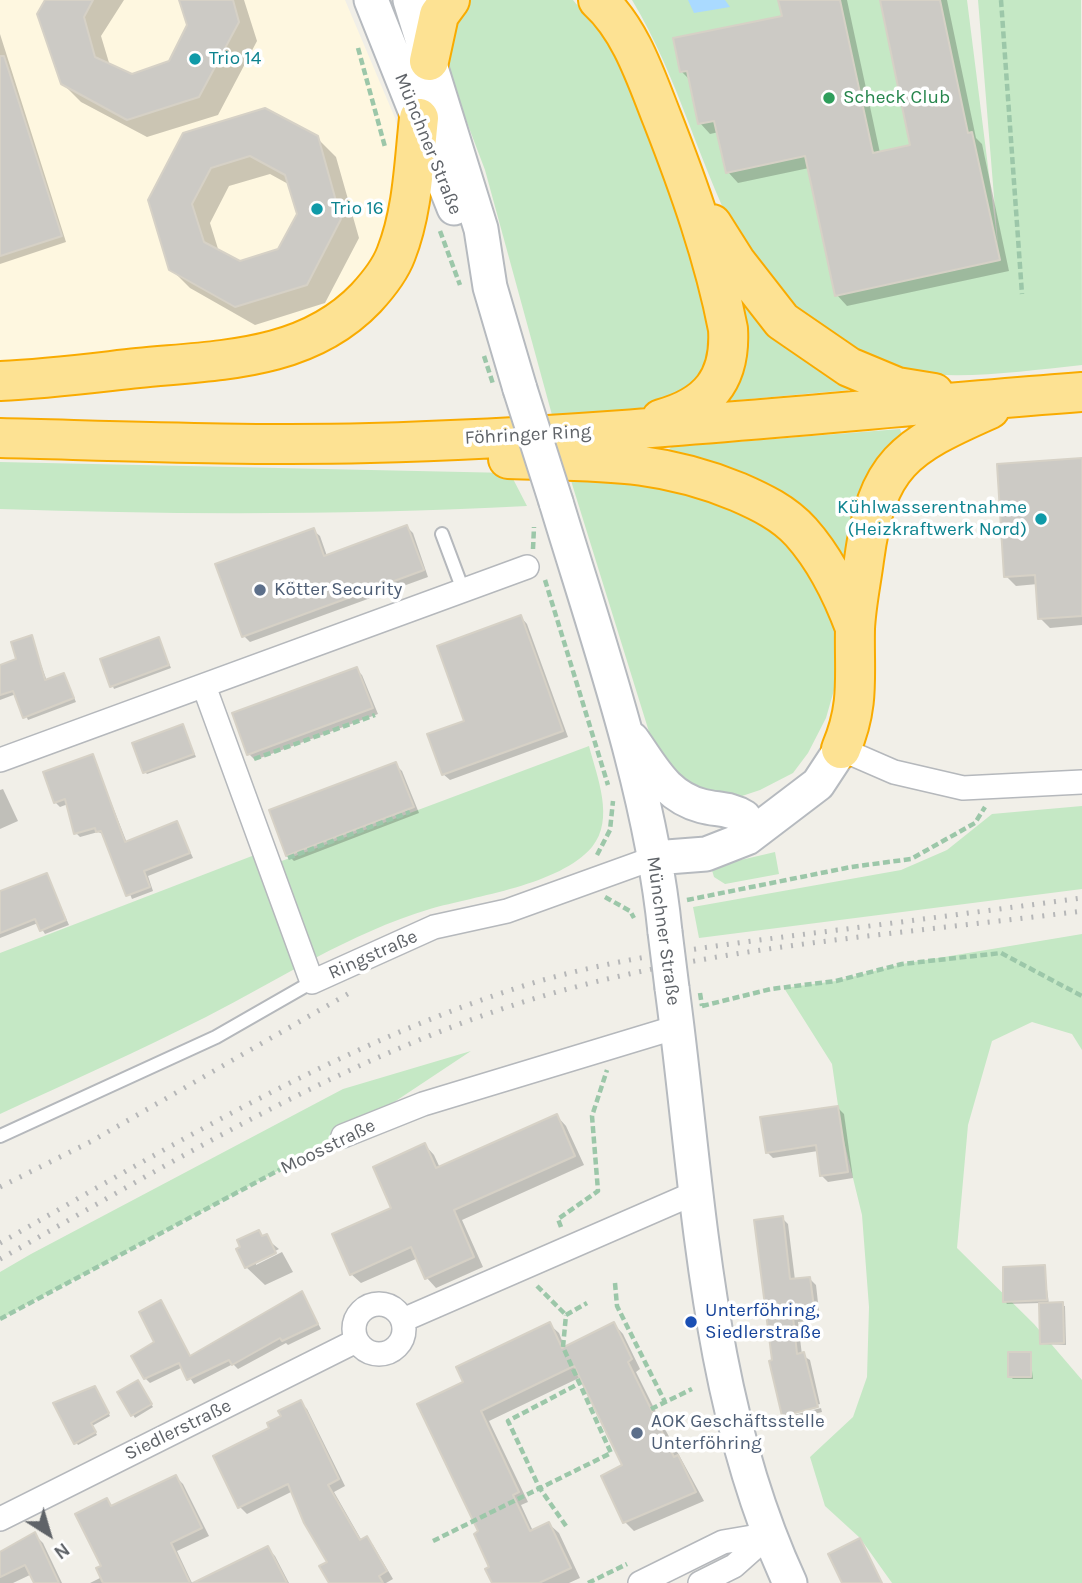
<!DOCTYPE html>
<html>
<head>
<meta charset="utf-8">
<style>
  body { margin:0 }
  #map { position:relative; width:1082px; height:1583px; overflow:hidden; background:#f1efe8; font-family:Karla,sans-serif }
  canvas { display:block }
  .north { position:absolute; left:14px; top:1499px; width:70px; height:70px; -webkit-text-stroke:5px #fff; paint-order:stroke; rotate:143deg; font-size:19px; font-weight:700; line-height:28px; text-align:center; color:#5f6368 }
  .north::after { content:''; display:block; margin:auto; width:24px; height:32px; background:#5f6368; clip-path:polygon(50% 0,100% 100%,50% 72%,0 100%) }
</style>
</head>
<body>
<div id="map">
<canvas width="1082" height="1583"></canvas>
<div class="north">N</div>
</div>
<script>
const ctx = document.querySelector('canvas').getContext('2d');
ctx.lineJoin = 'round';
function paint(path, color) { ctx.fillStyle = color; ctx.fill(path, 'evenodd'); }
function stroke(path, color, width, dash) { ctx.strokeStyle = color; ctx.lineWidth = width; ctx.lineCap = dash ? 'butt' : 'round'; ctx.setLineDash(dash || []); ctx.stroke(path); }
function label(font, color, halo, rows, align = 'center') {
  ctx.font = font + ' Karla,sans-serif'; ctx.lineWidth = 7; ctx.setLineDash([]); ctx.textBaseline = 'middle'; ctx.strokeStyle = halo; ctx.fillStyle = color; for (const [text, x, y, turn = 0] of rows) {
    ctx.save(); ctx.translate(x, y); ctx.rotate((+turn || 0) * Math.PI / 180); ctx.textAlign = isNaN(turn) ? turn : align; if (halo) ctx.strokeText(text, 0, 0); ctx.fillText(text, 0, 0); ctx.restore();
  }
}
paint(new Path2D(`
  M0,0H345L395,118L406,175L373,281L297,335L0,366Z`), '#fef7e0');
paint(new Path2D(`
  M461,0H573L613,47L696,251L717,364L665,407L552,415L485,170L446,67Z
  M632,0H967L998,246L978,0H1081L1082,365C1024,371 966,380 907,372C882,369 856,353 836,339C802,316 765,288 745,252C700,171 680,79 632,0Z
  M735,289L861,389L727,401Z
  M900,429L902,435C860,464 852,512 843,560L667,452L671,447Z
  M0,462L510,473L527,506C351,515 176,515 0,509Z
  M568,471L699,490L790,536L831,609L837,649L836,683L826,718L808,753L793,773L760,790L739,797L704,800L659,764Z
  M589,746C597,777 615,819 592,847C560,885 475,896 430,909C350,933 280,979 206,1017C139,1051 69,1082 0,1114V953L265,851L271,865Z
  M1082,806V889L699,938L693,907L901,870L947,850L992,814Z
  M775,852L779,874L725,884L714,877L711,867Z
  M1082,934V1050L1072,1034L1032,1022L992,1041L968,1125L957,1248L1034,1324L1082,1380V1583H892L860,1538L825,1506L810,1457L853,1417L867,1377L869,1307L862,1215L842,1133L832,1064L784,988L836,981L902,964Z
  M471,1051L343,1136L0,1319V1272L31,1254L343,1089Z`), '#c5e8c5');
paint(new Path2D(`
  M688,0H725L730,7L694,13Z`), '#aadaff');
paint(new Path2D(`
  M47,0H124L101,36L110,66L132,76L171,63L189,25L181,0H244L257,41L218,115L147,137L81,102L62,83Z
  M780,0H847L880,153L912,146L882,0H947L976,138L982,144L1009,271L847,306L837,295L809,168L738,183L728,172L719,132L710,134L700,123L691,81L682,72L784,18Z
  M0,34L66,242L0,264Z
  M185,135L317,138L336,157L359,238L325,303L255,325L190,288L171,269ZM270,174L290,185L299,214L280,251L240,263L219,252L210,223L229,186Z
  M1082,460V625L1050,628L1040,618L1038,584L1016,586L1006,576Z
  M407,527L413,533L428,577L250,642L244,636L313,530L320,536L327,556Z
  M521,617L527,624L568,737L450,780L443,774L466,722Z
  M31,637L47,681L64,675L76,702L28,720L16,694L0,700V667L18,660Z
  M159,639L171,668L114,689L102,660Z
  M356,669L362,675L378,714L255,760L249,754Z
  M183,726L196,757L147,774L145,772Z
  M93,756L127,843L177,823L193,858L148,876L153,891L132,899L105,835L98,832L80,837L76,833L68,804L60,807L55,802Z
  M395,764L402,771L419,813L294,861L288,855L272,811Z
  M3,789L18,821L0,829V790Z
  M47,875L69,925L45,934L38,923L0,938V892Z
  M838,1108L844,1114L853,1178L828,1182L822,1176L818,1151L773,1158L767,1152Z
  M557,1116L566,1126L584,1165L462,1220L483,1267L436,1288L427,1278L418,1258L361,1283L351,1274L393,1209L425,1145L434,1155L440,1168Z
  M782,1218L788,1224L795,1280L810,1279L816,1285L820,1320L798,1322L802,1355L810,1360L820,1404L785,1413V1416L774,1362Z
  M258,1232L279,1249L256,1261V1265L282,1252L293,1272L265,1285L246,1267Z
  M1044,1267L1049,1304L1065,1306L1066,1345L1042,1344L1041,1303L1007,1304L1005,1301Z
  M301,1293L321,1329L288,1345L286,1343L238,1369L233,1364L194,1384L183,1367L150,1383L145,1378L157,1343L161,1302L191,1357Z
  M549,1324L559,1333L565,1348L614,1324L623,1334L640,1369L636,1372L660,1420L704,1501L634,1531L625,1522V1466L581,1377L489,1421L528,1502L521,1505L533,1531L549,1524L559,1533L580,1578L569,1583H495L476,1535L481,1532L465,1383Z
  M1030,1354L1033,1379H1013L1010,1376Z
  M140,1385L153,1407L135,1418L119,1393Z
  M97,1390L110,1416L92,1426L97,1435L78,1445L76,1442Z
  M300,1402L307,1409L345,1486L334,1492L362,1541L366,1538L373,1545L393,1579L386,1583H331L329,1562L293,1491L247,1514L240,1507L271,1429Z
  M821,1408L822,1412L789,1420L786,1417Z
  M176,1477L183,1484L209,1536L177,1551L192,1583L267,1548L275,1556L289,1583H90L102,1577L107,1501L114,1507Z
  M34,1534L43,1543L62,1583H37L32,1574L13,1583H0V1552Z`), '#0003');
const building = new Path2D(`
  M45,0H93L84,17L95,57L132,74L169,61L187,25L179,0H233L239,22L199,97L127,120L61,84L37,14Z
  M778,0H840L873,153L910,145L880,0H940L968,133L972,132L1000,260L835,296L805,156L726,173L714,121L698,124L687,71L680,72L673,38L782,16Z
  M0,56H4L62,236L0,256Z
  M265,108L318,136L341,219L307,285L235,307L169,270L148,200L183,133ZM250,156L285,175L297,214L278,249L240,261L204,242L192,204L211,168Z
  M1082,458V616L1038,619L1035,575L1004,577L997,464Z
  M407,525L424,570L242,637L215,564L314,528L324,556Z
  M521,615L563,731L442,775L427,734L464,721L437,646Z
  M32,635L45,680L64,673L74,698L23,718L13,691L0,695V665L16,659L11,642Z
  M159,637L169,665L110,687L100,659Z
  M357,667L373,708L247,755L232,713Z
  M183,724L194,754L143,773L132,743Z
  M93,754L125,842L177,821L190,853L144,871L150,887L126,896L101,831L96,832L95,828L74,834L65,799L54,803L43,772Z
  M396,762L414,807L286,856L269,810Z
  M47,873L66,920L40,931L35,919L0,933V891Z
  M838,1106L848,1172L820,1176L816,1145L766,1153L760,1117Z
  M557,1114L575,1156L454,1210L474,1257L425,1279L411,1247L350,1275L332,1234L391,1208L373,1167L425,1143L436,1168Z
  M783,1216L790,1279L810,1277L815,1315L793,1317L797,1354L804,1352L818,1407L782,1416L769,1361L772,1360L754,1220Z
  M259,1230L262,1236L267,1234L276,1253L245,1268L236,1249L240,1247L237,1240Z
  M1045,1265L1047,1300L1003,1302V1267Z
  M302,1291L318,1324L282,1341L280,1338L232,1365L229,1360L187,1380L179,1363L144,1379L131,1356L154,1342L139,1312L161,1300L190,1356Z
  M1063,1302L1064,1343L1040,1344L1039,1303Z
  M550,1322L562,1348L614,1322L632,1359L628,1362L651,1409L674,1457L678,1455L696,1492L623,1523L601,1476L622,1465L574,1366L481,1411L519,1492L513,1495L530,1531L549,1522L571,1568L539,1583H492L485,1569L489,1567L474,1534L478,1531L417,1404L463,1382L456,1367Z
  M1008,1352H1031V1377H1008Z
  M138,1380L152,1404L131,1416L117,1392Z
  M95,1386L109,1413L91,1423L96,1432L74,1444L53,1403Z
  M301,1400L339,1479L328,1485L360,1540L367,1536L387,1571L379,1576L383,1583H329L319,1566L327,1562L304,1523L288,1484L238,1508L213,1456L269,1428L267,1423L281,1416L278,1411Z
  M176,1475L202,1528L171,1543L190,1583H103L96,1568L101,1566L75,1514L107,1498L111,1506Z
  M35,1532L59,1583H34L25,1565L0,1577V1552Z
  M860,1538L882,1583H842L828,1554Z
  M268,1546L287,1583H193Z`);
paint(building, '#cccac5');
stroke(building, '#d6d1c6', 2);
const lane = new Path2D(`
  M442,534L463,590
  M0,1136L216,1037L312,982`);
const street = new Path2D(`
  M204,686L312,982L434,927L507,911L654,858
  M841,749L894,772L963,788L1082,782
  M0,760L527,567
  M343,1136L423,1104L677,1027
  M354 1329a25 25 0 1 1 50 0a25 25 0 1 1-50 0Z
  M403,1320L697,1192
  M0,1519L356,1341
  M640,1583L723,1542L770,1534
  M700,1583L734,1566L770,1534`);
const secondary = new Path2D(`
  M371,0L454,208
  M410,0L481,229L490,287L520,389
  M556,502C597,638 651,790 665,932
  M632,739C653,768 665,796 702,806C717,810 730,808 744,817
  M654,858L706,854L747,838L818,784L841,749
  M672,988C699,1188 704,1397 790,1583`);
const highway = new Path2D(`
  M598,0C631,30 646,78 662,118C689,187 714,257 728,329C731,379 709,406 661,419
  M429,61L439,15L450,0
  M712,224L736,262L782,321L849,367L897,387L934,393
  M0,381C46,379 92,373 138,368C219,360 306,361 366,298C378,285 390,270 396,254C413,211 414,163 419,118
  M0,438C123,441 247,446 370,443C608,437 845,410 1082,392
  M508,459C594,462 657,458 738,492C761,502 784,513 801,532C826,560 842,593 855,628
  M841,749C860,705 854,675 855,629C856,606 861,583 864,560C877,463 904,447 990,409`);
stroke(lane, '#b5b8bc', 16);
stroke(street, '#b5b8bc', 26);
stroke(secondary, '#b6babf', 37);
stroke(highway, '#f9ab00', 42);
stroke(new Path2D(`
  M1001,0L1022,294
  M358,48L385,147
  M440,231L460,285
  M533,549L534,527
  M545,580L608,785
  M254,759L375,715
  M597,855L610,830L613,801
  M288,858L410,812
  M605,897L630,911L634,918
  M687,900L851,867L911,859L975,823L985,807
  M702,1006L771,989L836,981L902,964L1001,953L1082,996
  M561,1227L558,1219L598,1191L592,1116L607,1070
  M615,1283L617,1306L665,1402
  M537,1286L566,1315
  M566,1315L587,1303
  M0,1319L326,1145
  M651,1409L692,1389
  M566,1526L539,1487L508,1421L580,1383
  M433,1541L611,1453L563,1347L566,1315
  M588,1583L627,1564`), '#9cc7a9', 4.5, [7, 3.5]);
stroke(lane, '#fff', 12);
stroke(street, '#fff', 23);
stroke(secondary, '#fff', 33);
stroke(highway, '#fde293', 38);
stroke(new Path2D(`
  M0,1187L92,1141L351,992
  M0,1243C169,1147 337,1045 523,986C609,959 701,948 790,936C887,924 985,911 1082,898
  M0,1259C169,1164 337,1061 523,1002C702,946 897,935 1082,911`), '#b6b7b8', 5, [2, 9]);
const secondaryBridge = new Path2D(`
  M520,389L556,502
  M665,932L672,988`);
stroke(secondaryBridge, '#b6babf', 37, []);
stroke(new Path2D(`
  M484,356L493,384
  M700,993L702,1006`), '#9cc7a9', 4.5, [7, 3.5]);
stroke(secondaryBridge, '#fff', 33);
for (const [x, y, r, color] of [
  [195,59,7,"#0f9aa8"],
  [829,98,7,"#2e9e5b"],
  [317,209,7,"#0f9aa8"],
  [1041,519,7,"#0f9aa8"],
  [260,590,7,"#5c6f8a"],
  [691,1322,7,"#1a4fb4"],
  [637,1433,7,"#5c6f8a"]
]) { const dot = new Path2D(); dot.arc(x, y, r, 0, 2 * Math.PI); ctx.fillStyle = color; ctx.fill(dot); stroke(dot, '#fff', 2.5); }
label('19px', '#0d838f', '#fff', [
  ["Trio 14",209,59],
  ["Trio 16",331,209],
  ["Kühlwasserentnahme",1027,508,"right"],
  ["(Heizkraftwerk Nord)",1027,530,"right"]
], 'left');
label('19px', '#27864d', '#fff', [
  ["Scheck Club",843,98]
], 'left');
label('19px', '#5f6368', '#fff', [
  ["Münchner Straße",428,144,68],
  ["Föhringer Ring",528,435,-3],
  ["Münchner Straße",663,931,82],
  ["Ringstraße",373,955,-24],
  ["Moosstraße",328,1147,-26],
  ["Siedlerstraße",178,1430,-26]
]);
label('19px', '#4e5e75', '#fff', [
  ["Kötter Security",274,590],
  ["AOK Geschäftsstelle",651,1422],
  ["Unterföhring",651,1444]
], 'left');
label('19px', '#164399', '#fff', [
  ["Unterföhring,",705,1311],
  ["Siedlerstraße",705,1333]
], 'left');
</script>
</body>
</html>
